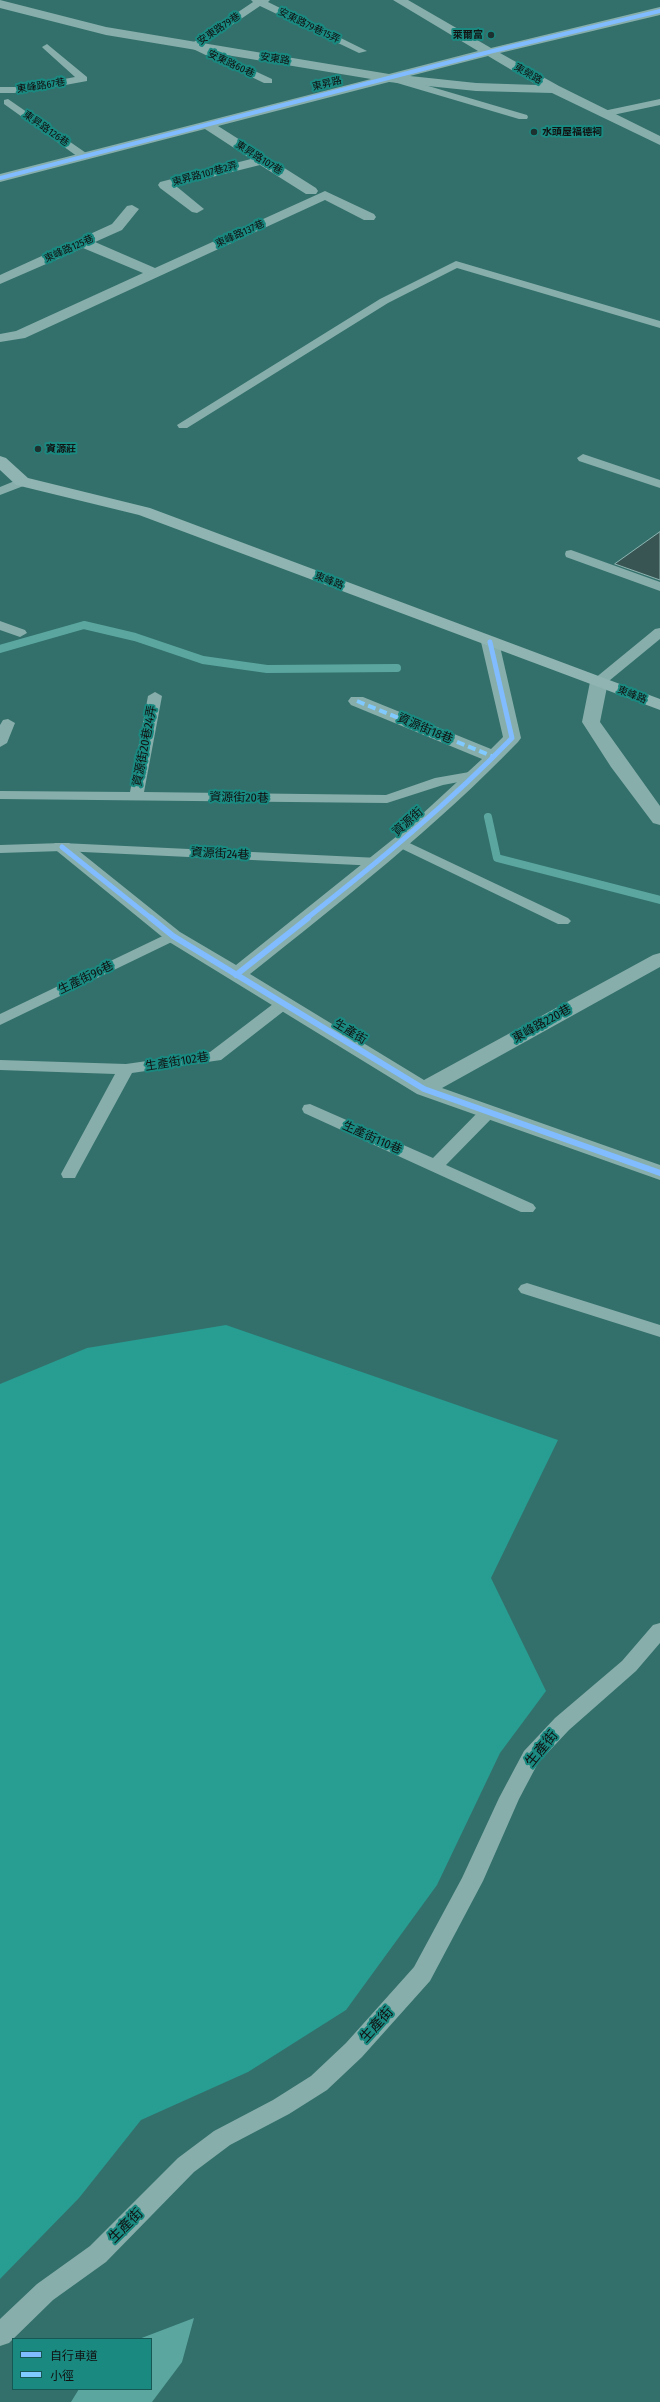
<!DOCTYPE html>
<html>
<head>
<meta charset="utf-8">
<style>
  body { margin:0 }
  #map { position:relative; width:660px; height:2402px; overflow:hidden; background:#33706b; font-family:"Fira Sans Condensed","Noto Sans TC",sans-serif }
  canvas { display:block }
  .legend { position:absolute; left:12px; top:2338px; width:140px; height:52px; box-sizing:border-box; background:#1a8980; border:1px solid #165954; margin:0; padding:5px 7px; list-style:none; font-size:12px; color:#111 }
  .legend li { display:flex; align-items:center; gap:8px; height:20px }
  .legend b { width:20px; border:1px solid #165954 }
</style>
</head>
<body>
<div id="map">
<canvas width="660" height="2402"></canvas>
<ul class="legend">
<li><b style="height:5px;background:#80bcff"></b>自行車道</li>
<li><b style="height:5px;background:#80caff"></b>小徑</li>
</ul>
</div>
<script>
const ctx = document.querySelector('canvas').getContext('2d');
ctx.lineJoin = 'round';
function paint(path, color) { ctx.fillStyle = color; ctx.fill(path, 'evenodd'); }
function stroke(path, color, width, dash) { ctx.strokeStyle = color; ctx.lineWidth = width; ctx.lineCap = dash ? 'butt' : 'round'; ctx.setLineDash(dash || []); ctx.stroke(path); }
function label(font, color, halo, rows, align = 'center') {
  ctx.font = font + ' "Fira Sans Condensed","Noto Sans TC",sans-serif'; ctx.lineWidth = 4; ctx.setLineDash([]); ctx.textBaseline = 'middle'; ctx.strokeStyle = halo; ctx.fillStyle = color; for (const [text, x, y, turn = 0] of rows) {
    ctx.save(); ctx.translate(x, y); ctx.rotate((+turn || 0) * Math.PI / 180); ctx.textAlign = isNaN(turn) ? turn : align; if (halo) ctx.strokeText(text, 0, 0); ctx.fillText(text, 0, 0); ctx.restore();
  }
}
paint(new Path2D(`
  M226,1325L558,1440L491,1578L546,1691L500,1753L437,1885L346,2010L248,2072L141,2120L79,2198L0,2279V1384L87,1348Z`), '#289d92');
paint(new Path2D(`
  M194,2318L182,2362L152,2402H71L79,2389H151V2339H139Z`), '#5ba7a0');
stroke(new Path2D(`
  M0,649L84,625L135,637L203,660L267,669L397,668
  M488,817L497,858L660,900`), '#5ba7a0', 8);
const building = new Path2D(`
  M660,532V580L615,564Z`);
paint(building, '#395553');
stroke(building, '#8eb3b0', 1);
paint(new Path2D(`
  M251,0H270L268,2L367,51L359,53L260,6L201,46L272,79V83H264L191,48V44L253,2Z
  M47,44L87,77V81L22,93H0V87H22L75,77L44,49L42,47Z
  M391,75L527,115L528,117L527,119H519L387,80V76Z
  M8,99L89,155V159H81L4,104V100Z
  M660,99V105L608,116L603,113L608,110Z
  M456,261L660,321V328L457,268L388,303L187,428H179L177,425L380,299Z
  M583,454L660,480V488L579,461L577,458Z
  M22,478L26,479L28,482L26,485L0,495V487Z
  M571,550L660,582V591L566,557L565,554L566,551Z
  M0,621L25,630L27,633L20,637L0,630Z
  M660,628V639L604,685H594L592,682L594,679L655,629Z
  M155,692L162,696L144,792L386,795L435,778L475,771L482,775L480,778L443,785L387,803L0,799V791L130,792L148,696Z
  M8,719L15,723L7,743L0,747V725L3,720Z
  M401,839L568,918L571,921L568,924H558L396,846L394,843Z
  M62,843L379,858L386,862L379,866L62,851L0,853V845Z
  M173,931L181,936L178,939L0,1025V1014Z
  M283,999L289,1001L291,1004L289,1007L221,1060L132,1073L77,1174L75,1178H63L61,1174L115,1074L0,1070V1060L126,1064L210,1052L277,1001Z
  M310,1104L433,1158L483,1107H495L497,1111L495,1115L446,1165L533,1204L536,1208L533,1212H521L304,1113L302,1109L304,1105Z
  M527,1283L660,1325V1337L521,1293L518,1289L521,1285Z
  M660,1623V1643L636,1671L569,1730L538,1763L519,1799L483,1881L430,1981L362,2057L327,2090L289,2114L230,2145L194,2172L106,2262L53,2300L9,2343L0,2346V2319L37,2284L90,2246L178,2158L214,2131L273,2100L311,2076L346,2043L414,1967L462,1878L499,1798L524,1751L555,1718L622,1661L653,1625Z`), '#87aeab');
paint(new Path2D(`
  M0,0L106,27L389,74L478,51L393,0H408L491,48L660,7V15L500,53L559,86L660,136V145L552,93L476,91L389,82L218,126L316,188L318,191L316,194H306L260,165L176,186L204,209L197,213L192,212L160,188L158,185L160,182L251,159L205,129L0,182V174L371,79L106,35L0,8ZM488,56L537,85L476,83L410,76Z
  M325,191L374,214L376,217L374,220H364L325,200L25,338L0,342V334L16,331L143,273L83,248L0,284V275L112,224L127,206L132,205L139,209L122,230L95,242L155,268Z
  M490,637L496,638L499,642L521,738L518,742C436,827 343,900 250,974L424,1080L653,955L660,953V967L442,1088L660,1165V1180L417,1094L166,940L52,847L55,843H69L180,932L236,965L407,828L482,759L351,705L348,701L351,697H363L491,749L503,737L481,642L484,638Z
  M599,677L605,678L608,682L600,722L660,806V825L653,823L611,767L582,722L590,682L593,678Z`), '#87aeab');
paint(new Path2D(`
  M0,456L6,458L28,478L150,508L660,699V710L139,515L16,485L0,470Z`), '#8fb4b1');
stroke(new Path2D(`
  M357,701L494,757`), '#80caff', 4, [8, 4]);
stroke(new Path2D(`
  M0,178L489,52L660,11`), '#80bcff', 4);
stroke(new Path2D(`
  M62,847L152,919
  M306,919C378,862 448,804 512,738L490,642`), '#80bcff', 5);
stroke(new Path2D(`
  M151,918L173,936L424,1089L660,1173
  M236,975L308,918`), '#80bcff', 6);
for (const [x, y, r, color] of [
  [491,35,4,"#1d3230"],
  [534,132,4,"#1d3230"],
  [38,449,4,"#1d3230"]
]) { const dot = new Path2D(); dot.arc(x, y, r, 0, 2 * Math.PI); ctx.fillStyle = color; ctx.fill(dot); stroke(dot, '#1a8980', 1.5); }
label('10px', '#111', '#1a8980', [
  ["安東路79巷15弄",309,26,26],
  ["安東路79巷",219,29,-34],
  ["安東路",275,59,9],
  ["安東路60巷",231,64,25],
  ["東榮路",528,74,30],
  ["東昇路",327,84,-14],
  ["東峰路67巷",41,86,-9],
  ["東昇路126巷",46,129,35],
  ["東昇路107巷",259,158,32],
  ["東昇路107巷2弄",205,174,-15],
  ["東峰路137巷",240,234,-24],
  ["東峰路125巷",69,249,-24],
  ["東峰路",329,581,21],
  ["東峰路",632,695,21]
]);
label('bold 10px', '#111', '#1a8980', [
  ["萊爾富",483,35,"right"],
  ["水頭屋福德祠",542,132],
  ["資源莊",46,449]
], 'left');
label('12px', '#111', '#1a8980', [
  ["資源街18巷",425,729,23],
  ["資源街20巷24弄",145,746,-79],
  ["資源街20巷",239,798,1],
  ["資源街",408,822,-42],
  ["資源街24巷",220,854,3],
  ["生產街96巷",86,978,-26],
  ["東峰路220巷",542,1024,-29],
  ["生產街",350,1032,31],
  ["生產街102巷",177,1062,-9],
  ["生產街110巷",372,1138,24]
]);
label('14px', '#111', '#1a8980', [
  ["生產街",542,1749,-51],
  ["生產街",377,2025,-48],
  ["生產街",126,2226,-45]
]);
</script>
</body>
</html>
